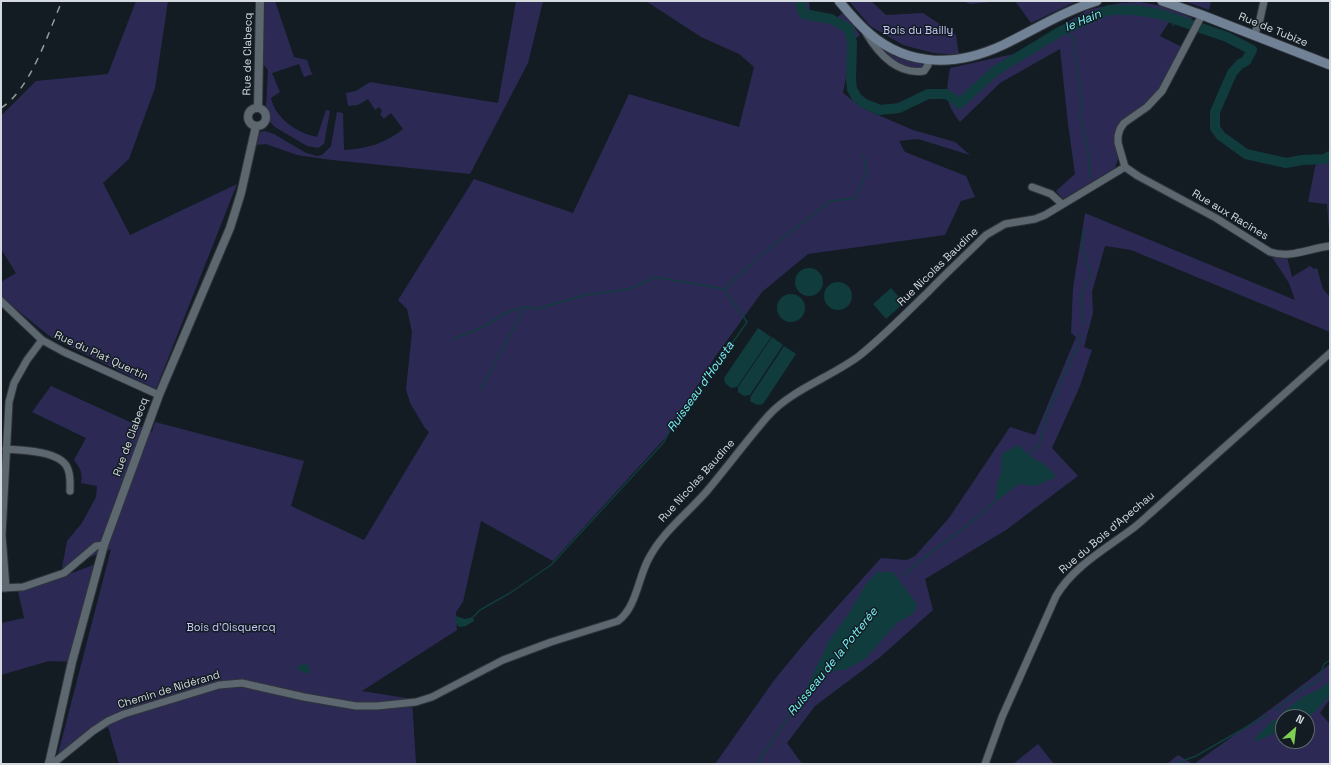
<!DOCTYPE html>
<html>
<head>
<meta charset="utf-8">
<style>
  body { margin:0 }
  #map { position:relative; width:1331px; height:765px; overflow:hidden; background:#131c23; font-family:"Space Grotesk",sans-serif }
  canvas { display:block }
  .frame { position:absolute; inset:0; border:2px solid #d4dadf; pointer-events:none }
  .north { position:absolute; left:1275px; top:709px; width:40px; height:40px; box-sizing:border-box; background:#131c23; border:1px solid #60686e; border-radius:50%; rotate:28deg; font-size:11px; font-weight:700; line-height:16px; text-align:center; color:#d4dadf }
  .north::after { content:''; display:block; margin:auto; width:14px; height:18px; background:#7fd052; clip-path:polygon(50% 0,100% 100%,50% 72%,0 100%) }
</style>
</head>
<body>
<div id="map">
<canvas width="1331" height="765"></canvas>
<div class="frame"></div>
<div class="north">N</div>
</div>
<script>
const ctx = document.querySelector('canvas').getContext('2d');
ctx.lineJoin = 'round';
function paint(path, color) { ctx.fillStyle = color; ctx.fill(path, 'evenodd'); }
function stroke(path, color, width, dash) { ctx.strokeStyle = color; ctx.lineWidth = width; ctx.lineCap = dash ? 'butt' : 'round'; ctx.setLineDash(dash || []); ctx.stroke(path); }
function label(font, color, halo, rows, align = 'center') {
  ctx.font = font + ' "Space Grotesk",sans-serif'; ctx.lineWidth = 3; ctx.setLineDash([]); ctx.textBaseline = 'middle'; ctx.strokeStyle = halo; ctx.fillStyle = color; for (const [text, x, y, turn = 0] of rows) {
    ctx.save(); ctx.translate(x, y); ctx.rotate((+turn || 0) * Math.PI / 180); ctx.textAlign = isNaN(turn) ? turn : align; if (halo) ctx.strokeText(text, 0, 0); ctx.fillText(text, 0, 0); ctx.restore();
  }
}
paint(new Path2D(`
  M136,1H168L155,88L129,159L103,183L130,235L237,184L156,389L52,338L1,297V282L16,273L1,249V116L36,81L108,74Z
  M265,1H275L294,57L307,60L311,72L313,74L304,77L299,64L272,73L280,92L271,98C275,118 297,133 317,137L326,110L330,111L324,144L318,148L307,146L275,127L270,122L269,112L266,107L268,70L263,64Z
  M516,1H543L528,63L470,174L332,160L297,155L266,144L256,145L260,132L265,131L274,134L306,153L317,156L322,155L331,146L337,112L343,113L344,150C367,149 386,143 403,129L391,113L384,119L380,114L382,111L379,107L375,110L368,99L358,105L348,106L346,93L356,91L370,82L498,103Z
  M644,1H809L810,12L836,18L844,12L860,35L854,40L855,49L850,55L843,93L864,109L913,130L955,142L970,155L918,139L899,141L905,152L966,176L975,197L961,201L945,235L808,254L762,292L715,357L668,435L553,561L481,521L463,602L456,612L457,630L362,691L412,699L416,764H119L108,727L58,754L111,549L62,568L67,541L82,523L96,497L97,486L81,483C83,473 80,468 74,460L86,438L32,412L51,386L152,432L155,422L304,461L291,506L364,540L429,432L425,428L410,403L406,389L412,332L407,309L398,300L474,179L573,213L629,94L739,127L754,67L739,54L701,37L649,3Z
  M849,1H871L886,15L923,13L956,35L959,55L933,53L903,45L870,26Z
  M963,1H1000L970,4Z
  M1015,1H1077L1031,23Z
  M1184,1H1211L1209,10Z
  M1140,2L1162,6L1192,18L1191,23L1173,16L1160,36L1182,47L1162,84L1152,99L1119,124L1114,141L1118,159L1115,168L1063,199L1056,191L1075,174L1068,124L1060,49L1000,83L960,122C944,101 946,93 950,68L1018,53L1087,10L1120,3Z
  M886,51L894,56L926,65L924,68C909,70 896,63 885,53Z
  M1330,160V243L1327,204L1308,202L1316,163L1324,162Z
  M1085,213L1295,300L1289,283L1270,254L1287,257L1292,277L1310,266L1314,269L1317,268L1323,289L1330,297V332L1131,250L1105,246L1092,292L1093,313L1084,347L1092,350L1080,386L1052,448L1078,476L1006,530L925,579L933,610L879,658L815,706L787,743L802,764H715L775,679L808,639L881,558L907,560L915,556L949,518L1010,427L1035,435L1076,337L1071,333L1073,288Z
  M96,564L72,662L49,661L1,675V623L24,618L17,587L64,576Z
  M1330,664V699L1320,713L1330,724V764H1194L1272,708ZM1283,717H1307V741H1283Z
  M1038,744L1054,764H1013Z
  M1178,755L1193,764H1167Z`), '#2c2a54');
paint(new Path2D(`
  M795 282a14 14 0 1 1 28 0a14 14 0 1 1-28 0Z
  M824 296a14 14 0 1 1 28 0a14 14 0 1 1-28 0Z
  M891,288L904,303L886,319L873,304Z
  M777 308a14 14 0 1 1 28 0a14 14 0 1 1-28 0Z
  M758,328L771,337L737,387L731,388L725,383L724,378Z
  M772,337L783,345L750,395L744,396L738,392V387Z
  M784,346L796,354L763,404L757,405L750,401L751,396Z
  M1018,445C1023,448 1026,453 1030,456C1041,463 1049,465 1056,477L1036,486L1019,484L995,502L997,484L1001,473L1002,454Z
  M877,572H893L917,604L914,613L897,623L865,659L847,669L827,672L818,686L803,695L829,641L849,613L866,584Z
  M456,616L465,619L473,617L474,621L466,626L459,627L455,622Z
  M307,664L310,670L308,673H305L297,669L300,665Z
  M1328,682L1330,684V694L1328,697L1316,711L1307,717H1288L1282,712L1304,696L1320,689Z
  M1273,720H1280V726L1275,733L1257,741L1254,739Z`), '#103c3e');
stroke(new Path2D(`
  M1173,18V26
  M1061,31L1073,37L1082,104L1080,113L1088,150L1090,178
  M875,115L877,109
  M1083,324L1081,294L1091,275L1082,247L1084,230
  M453,339L481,328L506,313L523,307
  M480,390L525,307L537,309L585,295L630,289L655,277L724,289
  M1028,455L1039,446L1047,415L1082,334
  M904,575C932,547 968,530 995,501
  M473,617L480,610L510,593L551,565L664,442L674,422L685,410L747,322L724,289L762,254L831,201L856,198L867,170L863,155
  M1275,711L1302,689L1318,681L1324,664L1330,660
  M756,764L805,693
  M1174,764L1196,756L1267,715`), '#103c3e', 1.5);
stroke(new Path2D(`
  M802,1L801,7L804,14L831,19L849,29L852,43L851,80L852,89L857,98L865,104L880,110L899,108L928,94H946L953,98L959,104L995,71L1061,31L1109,10H1135L1160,14L1227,37L1252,50L1246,61L1240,64L1232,73L1215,112V128L1221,136L1246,154L1286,163L1302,160L1325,159L1330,156`), '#103c3e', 10);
const minor = new Path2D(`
  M866,33C878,53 897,75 924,71L928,65L929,60
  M1254,36L1260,19L1264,1
  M1125,167L1138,176L1216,218L1270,252C1290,259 1310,248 1330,246
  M1125,167L1118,143V136L1120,129L1124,123L1147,107L1162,91L1202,15
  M1032,187L1051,194L1062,204
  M1,301L42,340L64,352L159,395
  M6,449C21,450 59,451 67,467C71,474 70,483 70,491
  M1,588L23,587L64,573L96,546L104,545
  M6,588L2,535L9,402L14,383L27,360L42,340
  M49,762L56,761L93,731L108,721L124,714L219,685L242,683L304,697L356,706H377L416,702L432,697L503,660L551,642L618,621C636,608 638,579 648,560C662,532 687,514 707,491C728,466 747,440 768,416C791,390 831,377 859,356C884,336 905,314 928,292C947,272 967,254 986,235L1005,224L1035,219L1045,215L1125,167
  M985,764L1002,717L1056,596C1073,567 1105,549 1132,529C1139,524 1146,517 1153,511L1330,353`);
const tertiary = new Path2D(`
  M248 117a9 9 0 1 1 18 0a9 9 0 1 1-18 0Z
  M258,108L260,1
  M49,764L72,662L104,545L159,395L230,228L241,193L256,126`);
const secondary = new Path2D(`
  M839,1C849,13 858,24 870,34C910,68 958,66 1003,45C1034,30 1064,11 1097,1
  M1162,1L1202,15L1330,65`);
stroke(minor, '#30353a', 9);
stroke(tertiary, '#30353a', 10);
stroke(secondary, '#30353a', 11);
stroke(minor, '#5c676f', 7);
stroke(tertiary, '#5c676f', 8);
stroke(secondary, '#718196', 9);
stroke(new Path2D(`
  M1,108C31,89 48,33 62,1`), '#949ba0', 1.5, [7, 7]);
label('11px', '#d4dadf', '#131c23', [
  ["Rue de Tubize",1273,30,22],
  ["Rue de Clabecq",248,54,-89],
  ["Rue aux Racines",1230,215,31],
  ["Rue Nicolas Baudine",938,267,-44],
  ["Rue du Plat Quertin",101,356,25],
  ["Rue de Clabecq",131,437,-70],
  ["Rue Nicolas Baudine",697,481,-48],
  ["Rue du Bois d'Apechau",1107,533,-40],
  ["Chemin de Nidérand",169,690,-17]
]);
label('11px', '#c8caf9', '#131c23', [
  ["Bois du Bailly",918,31],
  ["Bois d'Oisquercq",231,628]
]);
label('italic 12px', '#79f2f7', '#131c23', [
  ["le Hain",1083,21,-23],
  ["Ruisseau d'Housta",701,387,-55],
  ["Ruisseau de la Potterée",833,662,-51]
]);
</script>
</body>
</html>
